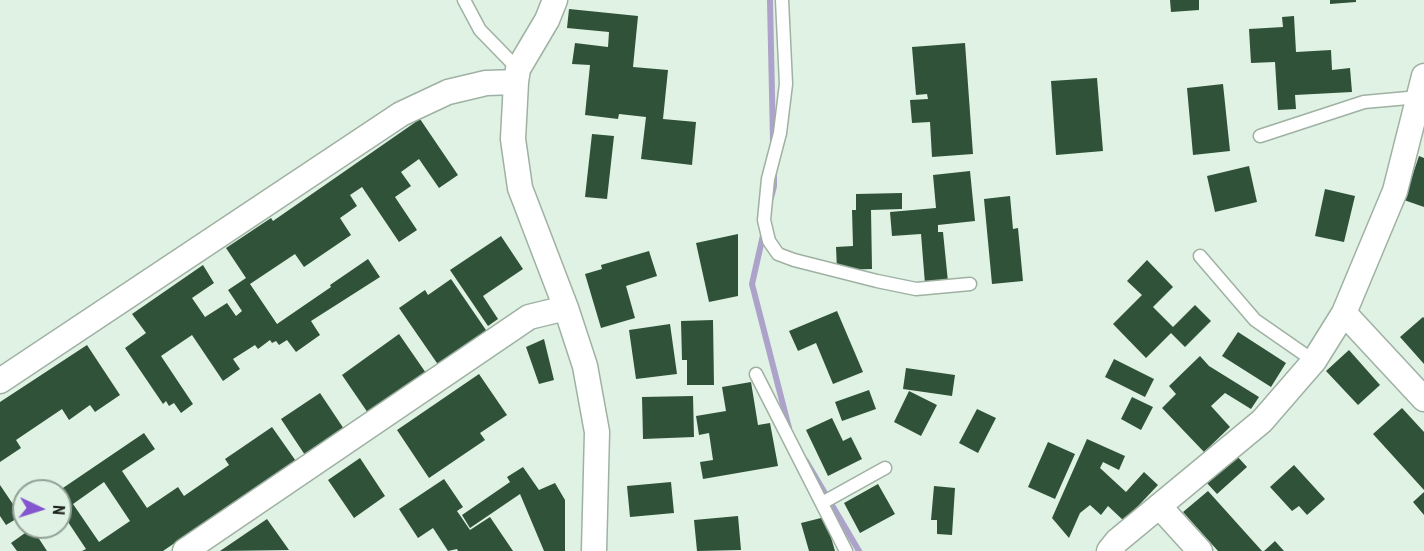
<!DOCTYPE html>
<html>
<head>
<meta charset="utf-8">
<style>
  body { margin:0 }
  #map { position:relative; width:1424px; height:551px; overflow:hidden; background:#dff2e3; font-family:"Roboto Condensed",sans-serif }
  canvas { display:block }
  .north { position:absolute; left:12px; top:479px; width:60px; height:60px; box-sizing:border-box; background:#dff2e3; border:2px solid #92a095; border-radius:50%; rotate:94deg; font-size:16px; font-weight:700; line-height:24px; text-align:center; color:#1e251f }
  .north::after { content:''; display:block; margin:auto; width:21px; height:27px; background:#8356cf; clip-path:polygon(50% 0,100% 100%,50% 72%,0 100%) }
</style>
</head>
<body>
<div id="map">
<canvas width="1424" height="551"></canvas>
<div class="north">N</div>
</div>
<script>
const ctx = document.querySelector('canvas').getContext('2d');
ctx.lineJoin = 'round';
function stroke(path, color, width, dash) { ctx.strokeStyle = color; ctx.lineWidth = width; ctx.lineCap = dash ? 'butt' : 'round'; ctx.setLineDash(dash || []); ctx.stroke(path); }
function paint(path, color) { ctx.fillStyle = color; ctx.fill(path, 'evenodd'); }
stroke(new Path2D(`
  M770,0L773,141
  M771,198L774,186V172
  M764,231L752,284L789,428
  M806,461L859,551`), '#ada2ca', 6);
paint(new Path2D(`
  M1170,0H1199V10L1171,12Z
  M1330,0H1356V2L1330,4Z
  M569,9L638,16L633,67L668,70L663,119L696,122L692,165L641,159L646,117L619,114L618,119L585,115L590,65L572,64L575,43L608,47L609,32L567,28Z
  M1294,16L1296,52L1331,50L1332,70L1350,68L1352,92L1295,95L1296,109L1278,110L1275,62L1251,63L1249,29L1283,27L1282,17Z
  M965,43L973,154L932,157L930,122L912,123L910,100L928,99L927,94L916,95L912,47Z
  M1097,78L1103,151L1056,155L1051,81Z
  M1223,84L1230,151L1193,155L1187,88Z
  M420,119L458,175L439,188L419,159L401,172L411,186L395,197L417,230L399,242L362,187L350,195L357,206L340,218L351,235L304,267L295,254L250,284L277,324L331,287L330,285L368,259L380,277L311,321L320,335L296,352L287,340L279,345L276,341L272,343L270,340L258,349L255,345L233,359L240,369L223,381L192,335L161,356L193,404L181,413L174,403L169,406L166,401L163,404L125,348L146,333L132,314L203,265L214,283L192,298L205,317L227,303L236,316L242,311L228,290L246,278L226,248L271,218L273,221Z
  M592,134L614,136L607,199L585,197Z
  M1419,156L1424,158V207L1404,200Z
  M1249,166L1257,202L1215,212L1207,176Z
  M970,171L975,221L938,225V232H943L948,282L925,284L921,234L892,236L890,212L936,208L933,175Z
  M1325,189L1355,196L1344,242L1315,236Z
  M902,193V209L871,210L872,269L837,270L836,247L853,246L852,210H856V194Z
  M1010,196L1013,229L1018,228L1023,281L992,284L984,199Z
  M738,234V296L709,302L696,243Z
  M501,236L523,269L483,296L498,319L488,326L450,270Z
  M649,251L657,276L626,286L635,318L601,328L585,274L602,269L601,265Z
  M1147,260L1173,287L1153,307L1173,327L1195,305L1211,321L1185,347L1171,333L1146,358L1113,324L1142,295L1127,281Z
  M451,279L488,333L439,366L399,308L425,290L428,295Z
  M837,311L863,372L833,384L816,343L798,351L789,331Z
  M1423,317L1424,318V364L1400,337Z
  M713,320L714,385H687V360H682L681,321Z
  M670,324L677,374L636,379L629,330Z
  M1238,332L1286,363L1271,387L1222,356Z
  M399,334L426,373L368,413L342,375Z
  M544,339L554,380L539,384L526,347Z
  M87,345L120,395L95,412L90,405L69,420L62,409L16,440L21,448L0,462V402Z
  M1349,350L1380,385L1358,405L1326,371Z
  M1200,356L1209,366L1259,397L1251,409L1225,393L1211,406L1230,427L1204,452L1162,408L1176,394L1169,386Z
  M1114,359L1154,379L1145,397L1105,377Z
  M906,368L955,375L952,396L903,389Z
  M479,374L507,415L480,433L485,440L429,478L397,430Z
  M751,382L758,425L770,423L778,466L703,479L700,462L713,460L709,433L699,435L696,416L726,411L722,387Z
  M869,390L876,409L842,421L835,402Z
  M909,391L937,405L921,436L894,422Z
  M320,393L344,429L305,455L281,419Z
  M693,396L694,437L643,439L642,397Z
  M1132,397L1153,407L1141,430L1121,419Z
  M1402,408L1424,432V490L1373,434Z
  M977,409L996,418L978,453L959,443Z
  M832,418L843,441L851,437L862,459L828,476L806,430Z
  M272,427L298,464L250,496L248,493L163,551H82L86,549L60,510V490L144,433L155,449L122,471L147,508L178,487L184,496L229,465L225,459ZM104,482L130,521L99,542L73,504Z
  M1087,439L1125,456L1119,470L1103,462L1100,468L1126,492L1144,472L1158,485L1124,521L1108,506L1101,515L1090,505L1080,513L1069,538L1052,518Z
  M1048,442L1075,454L1055,499L1028,487Z
  M1236,455L1247,467L1217,494L1206,482Z
  M360,458L385,496L354,518L328,480Z
  M1294,465L1325,499L1307,515L1299,506L1292,511L1270,487Z
  M523,467L539,490L555,483L565,500V551H544L520,494L470,528L462,515L510,482L507,477Z
  M444,479L463,507L457,511L470,530L490,517L513,551H458L457,549L448,551L433,528L418,538L399,509Z
  M671,482L674,513L630,517L627,486Z
  M878,484L895,514L860,533L844,503Z
  M0,485L21,516L6,525L0,516Z
  M934,486L955,488L952,535L937,534V520H931Z
  M1208,491L1262,551H1218L1183,512Z
  M1424,492V515L1413,502Z
  M738,516L741,550L697,551L694,520Z
  M825,517L835,551H809L801,523Z
  M267,519L289,550L220,551Z
  M32,528L47,551H17L11,543Z
  M1275,541L1284,551H1264Z`), '#305239');
const service = new Path2D(`
  M464,0L480,30L518,69
  M782,0L786,84L780,133L768,179L764,220L769,241L778,254L794,260L877,281L916,289L970,284
  M1260,136L1364,102L1419,97
  M1200,256L1255,320L1314,361
  M756,374L846,551
  M822,503L885,468`);
const minor = new Path2D(`
  M555,0L547,20L518,69L516,82L513,139L520,188L566,308L585,366L597,432L594,551
  M1344,313L1424,399
  M0,381L401,114L448,92L486,83L516,82
  M1159,506L1200,551
  M185,551L529,317L566,308
  M1109,551L1117,541L1262,421L1314,361L1344,313L1395,191L1424,76`);
stroke(service, '#9fb1a3', 15);
stroke(minor, '#9fb1a3', 27);
stroke(service, '#fff', 12);
stroke(minor, '#fff', 24);
</script>
</body>
</html>
